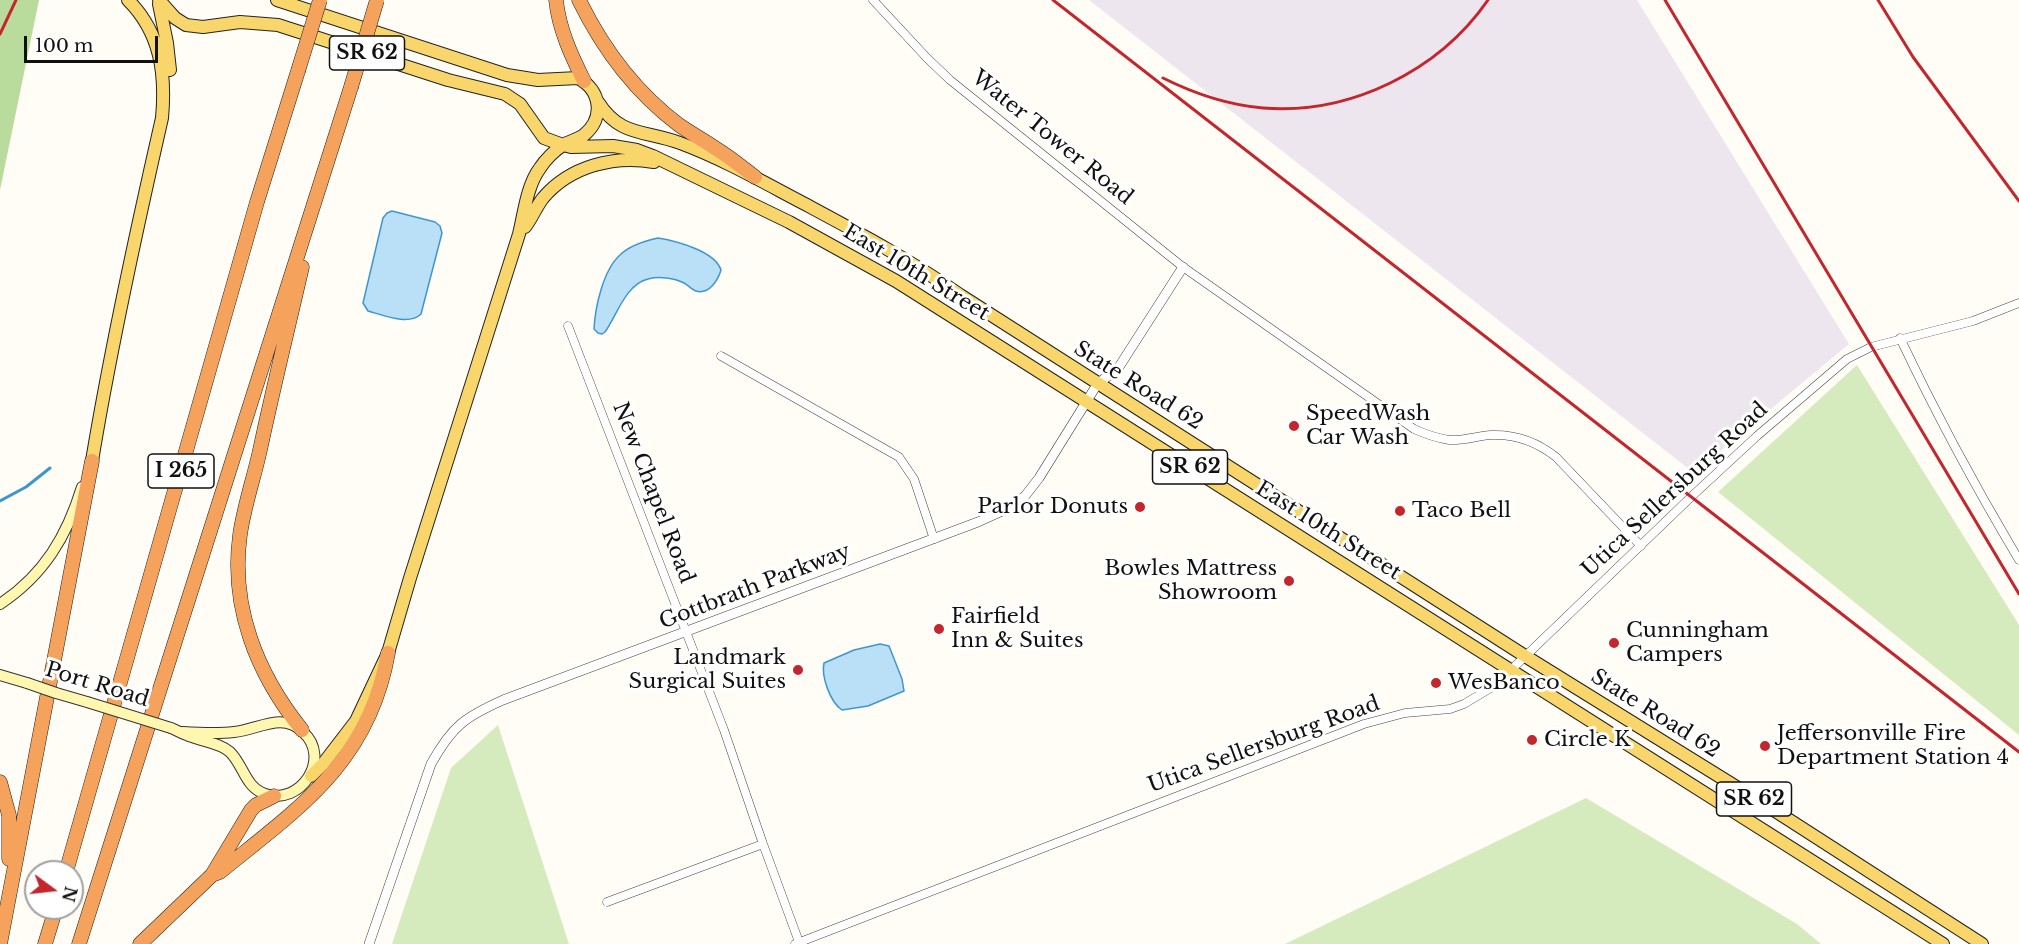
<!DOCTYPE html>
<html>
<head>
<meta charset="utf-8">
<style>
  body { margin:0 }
  #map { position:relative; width:2019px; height:944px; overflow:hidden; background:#fffdf5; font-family:"Libre Baskerville",serif }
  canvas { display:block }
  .north { position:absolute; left:24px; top:860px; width:60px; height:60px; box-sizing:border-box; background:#fff; border:2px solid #a0a0a0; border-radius:50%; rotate:105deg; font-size:16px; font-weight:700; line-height:24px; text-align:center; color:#111 }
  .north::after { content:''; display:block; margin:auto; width:21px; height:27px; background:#c4262e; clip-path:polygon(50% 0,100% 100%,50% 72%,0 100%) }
  .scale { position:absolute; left:24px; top:36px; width:134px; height:27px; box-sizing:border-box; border:3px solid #111; border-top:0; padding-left:8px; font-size:18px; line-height:21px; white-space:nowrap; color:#111; -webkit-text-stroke:4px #fff; paint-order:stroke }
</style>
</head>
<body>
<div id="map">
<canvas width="2019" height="944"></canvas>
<div class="north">N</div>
<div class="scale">100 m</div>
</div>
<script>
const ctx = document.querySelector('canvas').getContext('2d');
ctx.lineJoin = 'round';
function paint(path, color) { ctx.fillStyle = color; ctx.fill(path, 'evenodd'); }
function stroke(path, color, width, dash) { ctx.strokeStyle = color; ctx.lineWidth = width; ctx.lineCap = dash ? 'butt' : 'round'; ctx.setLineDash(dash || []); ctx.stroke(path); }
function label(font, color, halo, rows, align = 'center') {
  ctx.font = font + ' "Libre Baskerville",serif'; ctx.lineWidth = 6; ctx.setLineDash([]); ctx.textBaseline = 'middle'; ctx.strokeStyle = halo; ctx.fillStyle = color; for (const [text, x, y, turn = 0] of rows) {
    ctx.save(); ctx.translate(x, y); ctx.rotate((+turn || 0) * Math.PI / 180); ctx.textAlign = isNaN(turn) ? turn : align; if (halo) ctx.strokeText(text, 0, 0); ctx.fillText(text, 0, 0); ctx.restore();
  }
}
paint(new Path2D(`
  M1089,0H1637L1849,344L1694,473Z`), '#eee6ef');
paint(new Path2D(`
  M1857,365L2019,625V735L1718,492Z
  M498,725L569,944H392L451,768Z
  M1586,798L1797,924L1821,944H1285Z`), '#d5ebbd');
paint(new Path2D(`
  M0,0H39L0,190Z`), '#b9dc9c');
const water = new Path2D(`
  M392,211L435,222L440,226L442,233L421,314C409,326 383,315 368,311L363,303L383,218L387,213Z
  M658,238C676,241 715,251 721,270C718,280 709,295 696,291C692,290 688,285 684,283C674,278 659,276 648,279C626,284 617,315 605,332L602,334L598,333L594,329C595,308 603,270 620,255C630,245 644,241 658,238Z
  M880,644L889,646L902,679L904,691L868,706L842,710C830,702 821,676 824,663L854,650Z`);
paint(water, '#b9e0f7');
stroke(water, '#3f96cf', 1.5);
stroke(new Path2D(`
  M0,501L26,487L50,468`), '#3f96cf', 3);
const minor = new Path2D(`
  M873,0L927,58L950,80L1183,267L1414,429C1425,434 1437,438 1449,440C1463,441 1477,436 1491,435C1516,434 1536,441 1556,457L1641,546
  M568,326L724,730L763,844L799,942
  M1900,338C1936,414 1976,488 2019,560
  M721,356L899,457L914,479L934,539
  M607,902L763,844
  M795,944L1364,724L1405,713L1450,709L1464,704L1489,689L1511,670L1691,497L1757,436L1847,359L1871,347L1973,321L2019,303`);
const tertiary = new Path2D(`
  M799,942L800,944
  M369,944L431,764C452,726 465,717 503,700L978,522L1009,508L1025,496L1039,478L1098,383L1117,370L1183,267`);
const secondary = new Path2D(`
  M0,604C44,575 67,536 82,487
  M0,675L27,683
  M56,693L87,702
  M171,728C178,731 185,735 192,737C204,742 220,743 230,752C244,766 245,787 265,794C301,806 332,758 303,732C282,711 258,730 234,732C217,734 200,733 183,732`);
const primary = new Path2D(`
  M159,0L175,18L186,25L203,27L240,22L278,25L448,80L505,94L520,104L544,138L563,145L571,147L613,146L637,150L653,156L789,222L896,281L1943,944
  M277,0L507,75L538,80L578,78C601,90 605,118 584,135C577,140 570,141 563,145C555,150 545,160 540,168C527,185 524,214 519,234L410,578L388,653L356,721L323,764L311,776
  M159,4L167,43L170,70
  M598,102C620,137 645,130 680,143C723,159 763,182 803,203C857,232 910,260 960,295L1525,656L1780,814L1982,944
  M525,227C532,218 536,207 543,198C570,166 614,155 654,162
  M92,461C111,346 136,232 162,118C166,74 161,33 128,0`);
const motorway = new Path2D(`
  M556,0C559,29 571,55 584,81
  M579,0C603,49 635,92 679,125C692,134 705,141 718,150C731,158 743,168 755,177
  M302,730C257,674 230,607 240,535C244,506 254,478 260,450C273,389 288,328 302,267
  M0,782L9,815V859
  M66,872L257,202L298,71
  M212,875L220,872C300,807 369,762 388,653
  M0,944L92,461
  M45,944L56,908
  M79,944L351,87
  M140,944L212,875L251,810L256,805L274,796`);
stroke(minor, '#444', 9);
stroke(tertiary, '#444', 10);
stroke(secondary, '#333', 12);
stroke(primary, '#222', 14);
stroke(motorway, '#222', 15);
stroke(minor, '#fff', 8);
stroke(tertiary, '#fff', 9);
stroke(secondary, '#fff6b0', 10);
stroke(primary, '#f9d66b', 12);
stroke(motorway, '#f5a25d', 14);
stroke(new Path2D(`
  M1053,0L2019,752
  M1665,0L2019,594
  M1878,0L1913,57L2019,201
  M0,34L16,0
  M1163,78C1195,94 1228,105 1263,108C1350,115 1439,71 1488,0`), '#c4262e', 3);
const secondaryBridge = new Path2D(`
  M27,683L56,693
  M87,702L171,728`);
const motorwayBridge = new Path2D(`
  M298,71L320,0
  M351,87L377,0`);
stroke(secondaryBridge, '#333', 12, []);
stroke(motorwayBridge, '#222', 15, []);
stroke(secondaryBridge, '#fff6b0', 10);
stroke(motorwayBridge, '#f5a25d', 14);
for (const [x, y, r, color] of [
  [1294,426,6,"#c4262e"],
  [1140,507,6,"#c4262e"],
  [1400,511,6,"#c4262e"],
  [1289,581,6,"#c4262e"],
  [939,629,6,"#c4262e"],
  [1614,643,6,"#c4262e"],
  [798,670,6,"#c4262e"],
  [1436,683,6,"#c4262e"],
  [1532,740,6,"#c4262e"],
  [1765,746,6,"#c4262e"]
]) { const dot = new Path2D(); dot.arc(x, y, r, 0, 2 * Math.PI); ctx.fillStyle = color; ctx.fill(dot); stroke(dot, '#fff', 2); }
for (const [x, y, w] of [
  [367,53,75],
  [1190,467,75],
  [181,471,66],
  [1754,799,75]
]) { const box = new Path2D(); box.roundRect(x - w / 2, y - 17, w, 34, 4.5); ctx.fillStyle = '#fff'; ctx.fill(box); stroke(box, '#111', 1.5); }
label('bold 20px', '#111', null, [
  ["SR 62",367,53],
  ["SR 62",1190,467],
  ["I 265",181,471],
  ["SR 62",1754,799]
]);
label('21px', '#111', '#fff', [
  ["Water Tower Road",1052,138,39],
  ["East 10th Street",916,273,31],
  ["State Road 62",1138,386,32],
  ["Utica Sellersburg Road",1675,490,-43],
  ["New Chapel Road",653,493,69],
  ["East 10th Street",1328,531,32],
  ["Gottbrath Parkway",755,587,-21],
  ["Port Road",97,685,17],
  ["State Road 62",1655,714,32],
  ["Utica Sellersburg Road",1264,745,-20]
]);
label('21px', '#111', '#fff', [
  ["SpeedWash",1306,414],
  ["Car Wash",1306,438],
  ["Parlor Donuts",1128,507,"right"],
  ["Taco Bell",1412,511],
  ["Bowles Mattress",1277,569,"right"],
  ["Showroom",1277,593,"right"],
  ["Fairfield",951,617],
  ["Inn & Suites",951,641],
  ["Cunningham",1626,631],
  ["Campers",1626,655],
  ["Landmark",786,658,"right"],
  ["Surgical Suites",786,682,"right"],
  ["WesBanco",1448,683],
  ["Jeffersonville Fire",1777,734],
  ["Department Station 4",1777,758],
  ["Circle K",1544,740]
], 'left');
</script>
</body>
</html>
